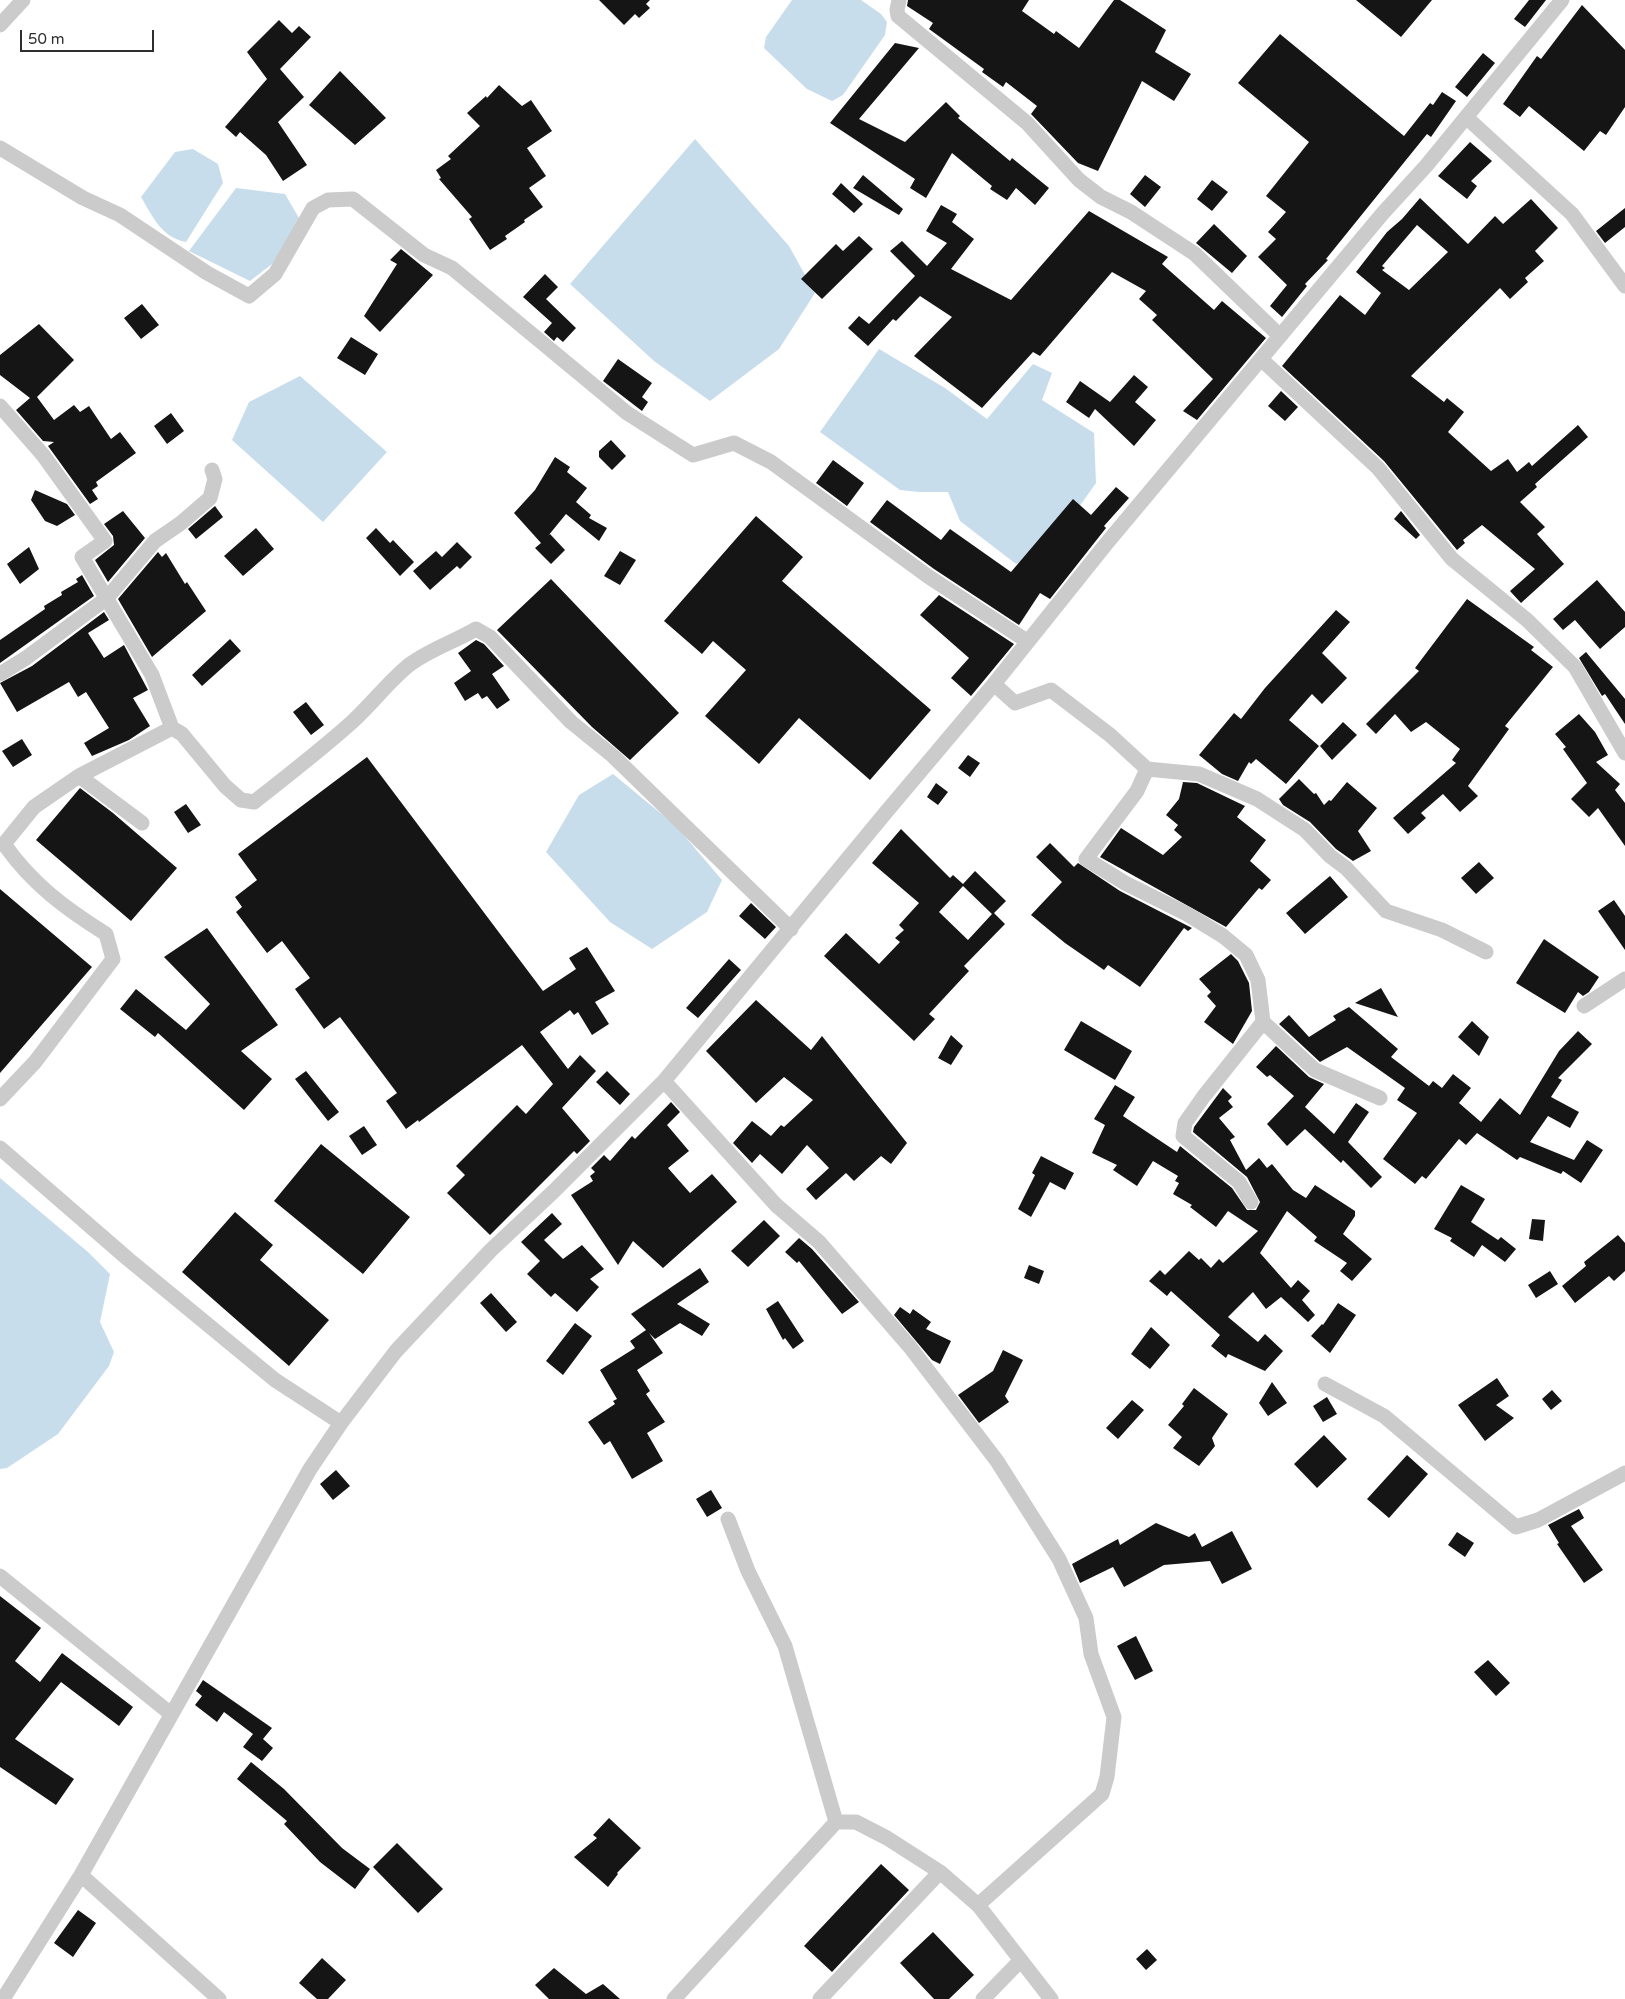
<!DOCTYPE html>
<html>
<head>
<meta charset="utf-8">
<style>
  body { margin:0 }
  #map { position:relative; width:1625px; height:1999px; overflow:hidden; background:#fff; font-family:"Varela Round",sans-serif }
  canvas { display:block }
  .scale { position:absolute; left:20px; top:30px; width:134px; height:22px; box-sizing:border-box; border:2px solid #2e2e2e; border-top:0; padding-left:6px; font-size:15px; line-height:18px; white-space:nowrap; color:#2e2e2e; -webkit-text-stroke:4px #fff; paint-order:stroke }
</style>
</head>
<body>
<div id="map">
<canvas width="1625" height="1999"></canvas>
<div class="scale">50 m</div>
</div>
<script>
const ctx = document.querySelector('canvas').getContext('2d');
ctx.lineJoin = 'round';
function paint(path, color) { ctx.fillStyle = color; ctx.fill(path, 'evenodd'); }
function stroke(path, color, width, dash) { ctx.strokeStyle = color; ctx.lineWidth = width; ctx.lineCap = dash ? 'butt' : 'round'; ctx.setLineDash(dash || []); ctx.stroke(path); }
paint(new Path2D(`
  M792,0H861L881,14L887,22L885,35L843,95L832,101L807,89L764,48L766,37Z
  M695,139L789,246L815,293L779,349L710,401L654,361L570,284Z
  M193,149L218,164L223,183L186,242C161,237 153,217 141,197L175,152Z
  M236,188L285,194L299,218L281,257L250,281L189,251Z
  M879,349L945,388L987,419L1033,364L1052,373L1042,400L1094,433L1096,483L1074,514L1042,552L1016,564L960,521L948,492H919L900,490L820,432Z
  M300,376L387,452L323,522L232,440L249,402Z
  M613,774L676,826L722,880L707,912L652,949L610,922L546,852L579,795Z
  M0,1178L88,1252L110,1274L100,1322L114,1352L109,1366L58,1434L7,1468L0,1469Z`), '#c8ddeb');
paint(new Path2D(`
  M599,0H650L646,4L650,8L639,18L635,14L624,25Z
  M908,0H1029L1022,11L1054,34L1056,31L1079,48L1114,0H1120L1166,30L1155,52L1191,74L1174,101L1142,81L1098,171L1078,163L1031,114L1037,106L1006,82L1003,87L982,72L984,69L929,29L933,23L907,6Z
  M1356,0H1432L1401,37Z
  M1529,0H1546L1525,27L1514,19Z
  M1582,5L1625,50V107L1606,135L1600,131L1584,151L1529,106L1520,117L1503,104L1537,56L1541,59Z
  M279,20L292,33L299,26L311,37L280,69L304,97L278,122L307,165L283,181L266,155L240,132L236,137L225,127L267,79L247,52Z
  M1280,34L1404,136L1430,103L1433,105L1442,92L1456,101L1431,137L1427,134L1326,259L1328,260L1305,284L1307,286L1282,317L1270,306L1287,285L1258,257L1276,239L1268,232L1286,212L1266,196L1309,142L1238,83Z
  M895,43L919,48L859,119L905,142L946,102L960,116L958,118L1010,161L1012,158L1049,188L1035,205L1016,188L1007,200L990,189L992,186L952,153L926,198L910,188L915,179L830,123Z
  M1483,53L1495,63L1467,97L1455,87Z
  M340,71L386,118L355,145L309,105Z
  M499,85L522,106L531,100L552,131L527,148L546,176L529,188L543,207L524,220L525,222L505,236L507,239L490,250L469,219L472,217L439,179L441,178L436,170L451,159L448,156L480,126L467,113L486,96L487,98Z
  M1470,142L1492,161L1471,181L1477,186L1467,199L1438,176Z
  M863,175L903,209L899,215L853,188Z
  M1145,175L1161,187L1145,207L1130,194Z
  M1212,180L1228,192L1212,211L1197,199Z
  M841,183L863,204L854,213L832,194Z
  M1420,198L1468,244L1495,216L1503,224L1531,199L1558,228L1535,251L1544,261L1525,278L1528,282L1510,299L1500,288L1411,376L1444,402L1447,398L1464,412L1448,432L1491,471L1508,459L1517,472L1529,462L1532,466L1578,425L1588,437L1535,484L1537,487L1520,502L1545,527L1537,534L1564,564L1521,603L1510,591L1535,569L1482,525L1463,540L1465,543L1457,550L1384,461L1282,366L1340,295L1365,315L1381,293L1356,272L1387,232L1402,219ZM1417,225L1448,252L1409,290L1382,270L1385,268L1382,266Z
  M941,205L957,214L952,222L974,239L951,269L1011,300L1089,211L1168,257L1162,264L1214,310L1222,301L1266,338L1197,420L1183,411L1213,379L1152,320L1157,315L1139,299L1146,291L1112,272L1040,356L1033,352L982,408L914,356L952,317L920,296L896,321L893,319L868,346L848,328L859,316L869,324L915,276L890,251L902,241L927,266L947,243L926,231Z
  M1625,208V227L1605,243L1596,231Z
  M1214,224L1247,256L1232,273L1196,243Z
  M859,236L873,249L822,299L801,279L836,244L843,251Z
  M401,249L433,275L380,332L364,316L397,264L390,260Z
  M545,274L558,287L546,299L576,328L563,342L557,337L554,341L544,332L552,323L523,297Z
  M142,304L159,325L141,339L124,318Z
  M39,324L74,360L37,397L54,420L74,405L80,412L89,406L111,439L120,432L136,453L96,482L98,486L92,490L98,499L90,504L48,446L54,442L43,441L16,410L30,398L0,375V355Z
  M351,337L378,354L365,375L337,358Z
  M618,359L652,383L642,397L648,402L642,411L603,381Z
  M1134,375L1148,387L1135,402L1156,420L1134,446L1095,409L1089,418L1066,402L1080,381L1110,402Z
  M1281,391L1298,407L1285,421L1268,406Z
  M171,413L184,431L167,444L154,426Z
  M611,440L626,456L612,470L599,457V451Z
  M555,457L570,467L567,472L587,488L576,502L591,515L589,518L607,528L599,541L566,514L548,536L550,534L565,550L551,564L535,548L541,543L514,513L535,490Z
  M833,460L864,483L847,506L816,483Z
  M1116,487L1129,498L1104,526L1106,528L1050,599L1040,593L1019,625L934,569L870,522L887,500L941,540L950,529L1011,572L1073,499L1091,515Z
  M35,490L67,504L75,515L57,526L45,521L31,500Z
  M215,506L223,517L196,539L188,529Z
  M123,511L145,538L108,582L95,560L114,545L113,536L104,524Z
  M1401,511L1420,535L1416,539L1394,519Z
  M756,516L803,557L782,581L931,710L870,780L799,718L759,764L705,716L746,670L713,641L702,654L664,621Z
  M256,528L274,549L243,576L224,556Z
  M376,528L390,543L393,540L414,562L400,576L366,538Z
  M457,542L472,557L460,569L457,566L430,590L413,571L436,551L442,557Z
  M29,547L39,569L20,584L7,564Z
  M620,551L636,560L620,585L604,576Z
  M158,552L162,557L166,553L185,584L187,582L206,611L152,657L118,599Z
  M82,575L94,596L0,663V640L45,609L44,606L62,595L61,592L78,582L76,579Z
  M551,579L679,713L630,760L592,727L497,630Z
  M1597,580L1625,612V627L1600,649L1575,620L1563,630L1553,619Z
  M939,595L1014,644L971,696L951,678L969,658L920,615Z
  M1467,599L1534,647L1531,650L1553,667L1505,726L1509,729L1468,786L1478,796L1460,812L1443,794L1421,813L1426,818L1408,834L1393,818L1456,763L1452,760L1460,749L1426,722L1411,732L1395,714L1376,734L1366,724L1419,671L1415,668Z
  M1336,610L1350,622L1322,653L1347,678L1322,704L1312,694L1289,720L1319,746L1286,784L1256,759L1251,764L1249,762L1238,781L1222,774L1199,755L1234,713L1241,719L1265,688Z
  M104,612L109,620L88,633L104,658L124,645L148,690L133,698L150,726L129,740L92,756L84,743L109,728L86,692L78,697L69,682L17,712L0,683L32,666Z
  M230,639L241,651L202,686L192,675Z
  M476,640L484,644L504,666L492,674L510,700L497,709L487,696L482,699L478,693L465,701L454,683L471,671L458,653Z
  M1586,652L1625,699V724L1605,694L1602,696L1579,658Z
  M306,702L324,725L311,735L293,712Z
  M1579,714L1595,732L1608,755L1596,762L1620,784L1615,790L1625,803V846L1598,808L1589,817L1571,799L1587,783L1563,749L1566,747L1555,734Z
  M1343,722L1357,735L1332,760L1320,746Z
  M22,739L32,755L13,767L2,751Z
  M968,755L980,763L970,777L958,768Z
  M367,757L543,991L576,969L569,958L587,947L615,991L595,1002L609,1024L592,1035L578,1012L574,1015L570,1010L540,1032L568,1069L580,1055L596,1071L562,1108L590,1141L577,1154L574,1151L490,1235L447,1193L465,1175L456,1166L517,1105L526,1114L553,1084L522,1045L419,1122L418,1120L406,1129L386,1101L397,1093L340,1017L324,1029L295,989L310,978L282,941L267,953L236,912L242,907L235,897L257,880L238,854Z
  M1299,779L1314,794L1316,793L1324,805L1329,800L1331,801L1347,782L1377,808L1358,831L1371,851L1353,861L1336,849L1310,822L1283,805L1279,799Z
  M1183,782L1197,783L1245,806L1237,817L1266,840L1250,861L1271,880L1262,890L1259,888L1226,927L1100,857L1121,828L1163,855L1182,837L1174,830L1178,825L1166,815L1179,799Z
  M936,783L948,792L938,805L927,797Z
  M80,788L113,813L177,868L131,921L36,840Z
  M186,804L201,825L188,833L174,812Z
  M901,829L950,878L953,875L963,884L975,871L1006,901L994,913L1005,924L964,966L969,971L929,1014L935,1019L914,1041L824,956L846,933L879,964L900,942L895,938L904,930L899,925L919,903L872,863ZM963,886L992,914L968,940L939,912Z
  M1050,843L1074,867L1078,863L1120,891L1192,928L1188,931L1184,928L1140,987L1108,965L1104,970L1065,943L1031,915L1062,882L1036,857Z
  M1479,862L1494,878L1476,894L1461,878Z
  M1330,876L1348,897L1305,934L1286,913Z
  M0,889L92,967L0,1073Z
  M1614,900L1625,916V950L1598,911Z
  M751,903L776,927L765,939L739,916Z
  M207,928L278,1025L241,1051L272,1079L244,1110L158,1033L155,1037L120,1009L136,989L186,1030L210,1004L164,957Z
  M1544,939L1599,977L1589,992L1583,996L1578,992L1565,1013L1516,983Z
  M1231,954L1238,961L1249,983L1252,1011L1233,1044L1204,1022L1216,1006L1207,996L1211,992L1199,979Z
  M729,959L741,970L698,1018L686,1008Z
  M1381,988L1398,1017L1355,1003Z
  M756,1000L811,1050L822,1036L907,1143L891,1164L881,1156L854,1181L846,1173L816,1200L806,1189L829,1168L807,1145L782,1174L760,1154L752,1163L733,1143L752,1121L771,1136L781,1125L784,1127L813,1100L784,1077L756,1103L706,1051Z
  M1349,1007L1398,1049L1391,1057L1429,1086L1433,1081L1442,1088L1453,1074L1471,1088L1459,1103L1481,1122L1500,1098L1520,1115L1559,1051L1578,1031L1592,1044L1558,1078L1562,1080L1551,1097L1579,1112L1570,1128L1548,1116L1530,1142L1574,1160L1587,1140L1603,1150L1581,1183L1563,1171L1561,1174L1520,1157L1517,1160L1477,1133L1466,1145L1459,1139L1426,1179L1422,1176L1415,1184L1383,1159L1417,1113L1397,1100L1405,1088L1347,1047L1320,1062L1279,1024L1289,1015L1309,1037L1336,1020L1333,1016Z
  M1081,1021L1132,1051L1115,1080L1064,1050Z
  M1472,1021L1489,1037L1479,1056L1458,1037Z
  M951,1035L963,1046L951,1065L938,1058Z
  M1276,1046L1309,1077L1324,1084L1305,1107L1334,1134L1356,1103L1369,1112L1348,1142L1382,1177L1371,1188L1343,1160L1341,1163L1305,1129L1287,1146L1267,1124L1294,1096L1270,1075L1267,1077L1256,1067Z
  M306,1071L339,1112L328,1121L295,1079Z
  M607,1071L630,1094L620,1105L596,1082Z
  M1115,1085L1135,1097L1123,1116L1177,1152L1180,1146L1232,1188L1247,1210H1256L1260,1202L1247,1177L1193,1132L1194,1127L1223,1088L1232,1097L1228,1101L1233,1107L1219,1118L1235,1137L1230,1140L1246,1170L1259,1158L1267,1168L1272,1164L1293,1190L1306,1198L1315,1185L1355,1211V1216L1343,1234L1372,1259L1352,1281L1340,1271L1347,1263L1314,1241L1317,1237L1287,1211L1260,1253L1291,1288L1298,1280L1310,1291L1302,1300L1315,1315L1308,1322L1281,1297L1266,1309L1253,1292L1228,1317L1258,1342L1265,1334L1283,1351L1265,1371L1228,1354L1226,1358L1211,1346L1220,1335L1171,1291L1167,1296L1149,1281L1160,1270L1165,1275L1189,1251L1199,1260L1201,1258L1211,1268L1219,1259L1223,1263L1258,1231L1228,1211L1216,1227L1190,1207L1192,1205L1173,1194L1179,1183L1175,1181L1178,1176L1153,1161L1137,1186L1113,1170L1117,1165L1092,1153L1105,1125L1094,1119Z
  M671,1102L680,1112L667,1125L689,1151L668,1168L690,1193L712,1174L737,1202L663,1268L633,1241L618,1265L571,1195L593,1181L590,1176L595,1172L591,1168L604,1155L610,1161L632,1136L635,1139Z
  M364,1126L377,1145L362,1155L349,1136Z
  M321,1144L410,1217L363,1274L274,1201Z
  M1041,1156L1074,1173L1065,1190L1050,1182L1031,1217L1018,1209L1035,1175L1032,1173Z
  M1461,1185L1485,1199L1471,1222L1498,1240L1501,1237L1516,1249L1505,1262L1482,1245L1474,1257L1450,1241L1452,1238L1434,1229Z
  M235,1212L273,1245L260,1260L329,1320L289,1366L182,1272Z
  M552,1213L562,1224L544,1240L563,1259L582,1245L604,1269L590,1279L599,1287L577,1312L555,1293L551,1297L527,1274L540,1261L521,1242Z
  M1532,1219L1545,1220L1543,1241L1529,1239Z
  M764,1220L780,1236L748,1267L731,1251Z
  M1618,1235L1625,1243V1271L1614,1281L1609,1276L1575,1303L1562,1286L1586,1266L1584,1262Z
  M799,1238L812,1249L859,1302L842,1314L799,1261L797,1263L785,1252Z
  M1029,1265L1044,1271L1039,1284L1024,1278Z
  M700,1268L709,1282L677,1304L710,1324L702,1336L680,1323L655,1339L649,1333L663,1353L637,1370L650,1391L646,1394L665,1422L647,1433L663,1461L632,1479L610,1441L604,1445L588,1422L615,1404L613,1401L617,1399L600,1370L635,1348L630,1341L646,1330L631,1314Z
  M1550,1271L1558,1284L1536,1298L1528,1285Z
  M491,1293L517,1322L506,1332L480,1303Z
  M778,1301L804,1341L793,1349L785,1338L783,1340L766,1309Z
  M1338,1303L1356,1315L1330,1353L1311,1336L1322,1324L1323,1325Z
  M900,1307L910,1314L913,1309L931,1322L926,1329L951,1341L940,1364L932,1360L894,1315Z
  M575,1323L592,1336L563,1375L546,1361Z
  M1151,1327L1170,1345L1150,1369L1131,1354Z
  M1003,1350L1023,1360L1005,1396L1009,1402L979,1423L958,1395L993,1371Z
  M1497,1378L1509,1396L1496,1405L1514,1418L1485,1441L1458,1405Z
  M1272,1382L1287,1403L1268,1416L1259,1403Z
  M1194,1388L1228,1414L1212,1438L1215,1446L1199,1466L1173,1448L1182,1437L1168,1425L1184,1406L1182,1404Z
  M1552,1390L1562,1401L1551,1410L1542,1399Z
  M1327,1397L1337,1414L1323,1422L1313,1406Z
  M1132,1400L1144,1410L1118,1439L1106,1428Z
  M1324,1435L1347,1459L1317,1488L1294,1464Z
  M1407,1455L1428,1474L1389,1518L1367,1499Z
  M336,1470L350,1486L333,1500L320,1484Z
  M711,1490L722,1508L707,1517L696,1499Z
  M1579,1509L1584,1518L1571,1526L1603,1570L1584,1583L1557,1544L1559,1543L1548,1525Z
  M1156,1523L1189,1537L1195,1533L1202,1547L1232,1531L1252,1569L1222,1584L1210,1561L1164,1565L1124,1587L1113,1567L1080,1583L1072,1564L1118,1539L1120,1545Z
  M1457,1532L1474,1543L1465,1557L1448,1545Z
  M0,1596L41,1628L15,1661L40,1682L62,1653L133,1707L119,1726L61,1682L15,1739L74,1779L56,1805L0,1767Z
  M1136,1636L1153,1671L1135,1680L1117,1646Z
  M1488,1660L1510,1683L1496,1696L1474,1672Z
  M203,1680L272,1728L263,1739L273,1748L262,1761L243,1747L253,1734L224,1712L217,1722L195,1705L202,1696L196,1691Z
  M251,1762L284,1789L342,1848L370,1869L355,1889L320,1862L284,1824L287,1821L237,1779Z
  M609,1818L641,1848L617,1873L618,1874L608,1887L574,1857L597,1838L593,1835Z
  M397,1843L443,1889L418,1913L373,1867Z
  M881,1864L909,1890L832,1972L804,1946Z
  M78,1910L96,1923L73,1957L54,1943Z
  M933,1932L974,1975L949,1999H934L900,1963Z
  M1147,1949L1157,1960L1146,1970L1136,1959Z
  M322,1958L346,1980L328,1999H317L299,1983Z
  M554,1968L586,1994L603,1984L620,1999H549L535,1985Z`), '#151515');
stroke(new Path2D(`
  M899,0L897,10L898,16L1027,123L1079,180L1101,197L1131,212L1195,254L1280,336
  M0,25L23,0
  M1466,117L1572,214L1625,286
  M0,148L83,198L120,215L207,273L249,296L275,274L313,208L328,200L353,199L424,255L452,268L627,413L693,455L734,443L771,462L929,577L1027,641
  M1261,359L1378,468L1452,559L1527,620L1575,667L1625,753
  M0,406L43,455L105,541L82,557L152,675L172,728L182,734L225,786L241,800L254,802C287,776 321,750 352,722C372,704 388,682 409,665C430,649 454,642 476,629L490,637L571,722L613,756L791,929
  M0,674L26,658L107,598L155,541L181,523L210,498L215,479L212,470
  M994,684L1015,703L1051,690L1110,735L1147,769L1199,774L1257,799L1305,830L1330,856L1346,868L1386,911L1442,930L1486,952
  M1147,769L1137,791L1086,859L1125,883L1187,914L1223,936L1246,955L1258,980L1263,1022L1315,1070L1380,1098
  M79,776L172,728
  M1584,1006L1625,979
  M664,1081L776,1205L819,1242L910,1347L997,1461L1059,1559L1086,1618L1091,1654L1114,1717L1107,1777L1102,1794L978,1905L940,1872L887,1838L856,1822H836L674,1999
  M0,1099L35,1062L113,959L106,934C66,909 32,884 4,844L34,807L79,776L142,823
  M0,1148L128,1259L275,1380L341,1423
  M1251,1202L1239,1182L1183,1136L1185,1123L1204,1096L1263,1022
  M1325,1384L1384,1416L1516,1527L1538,1520L1625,1473
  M728,1519L748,1571L785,1646L836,1822
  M0,1576L171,1714
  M81,1875L219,1999
  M978,1905L1051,1999
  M3,1999L81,1875L310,1469L341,1423L396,1351L491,1250L553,1192L664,1081L887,811L994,684L1106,544L1383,213L1426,166L1562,0
  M820,1999L940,1872
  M983,1999L1021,1960`), '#cbcbcb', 15);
</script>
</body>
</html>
